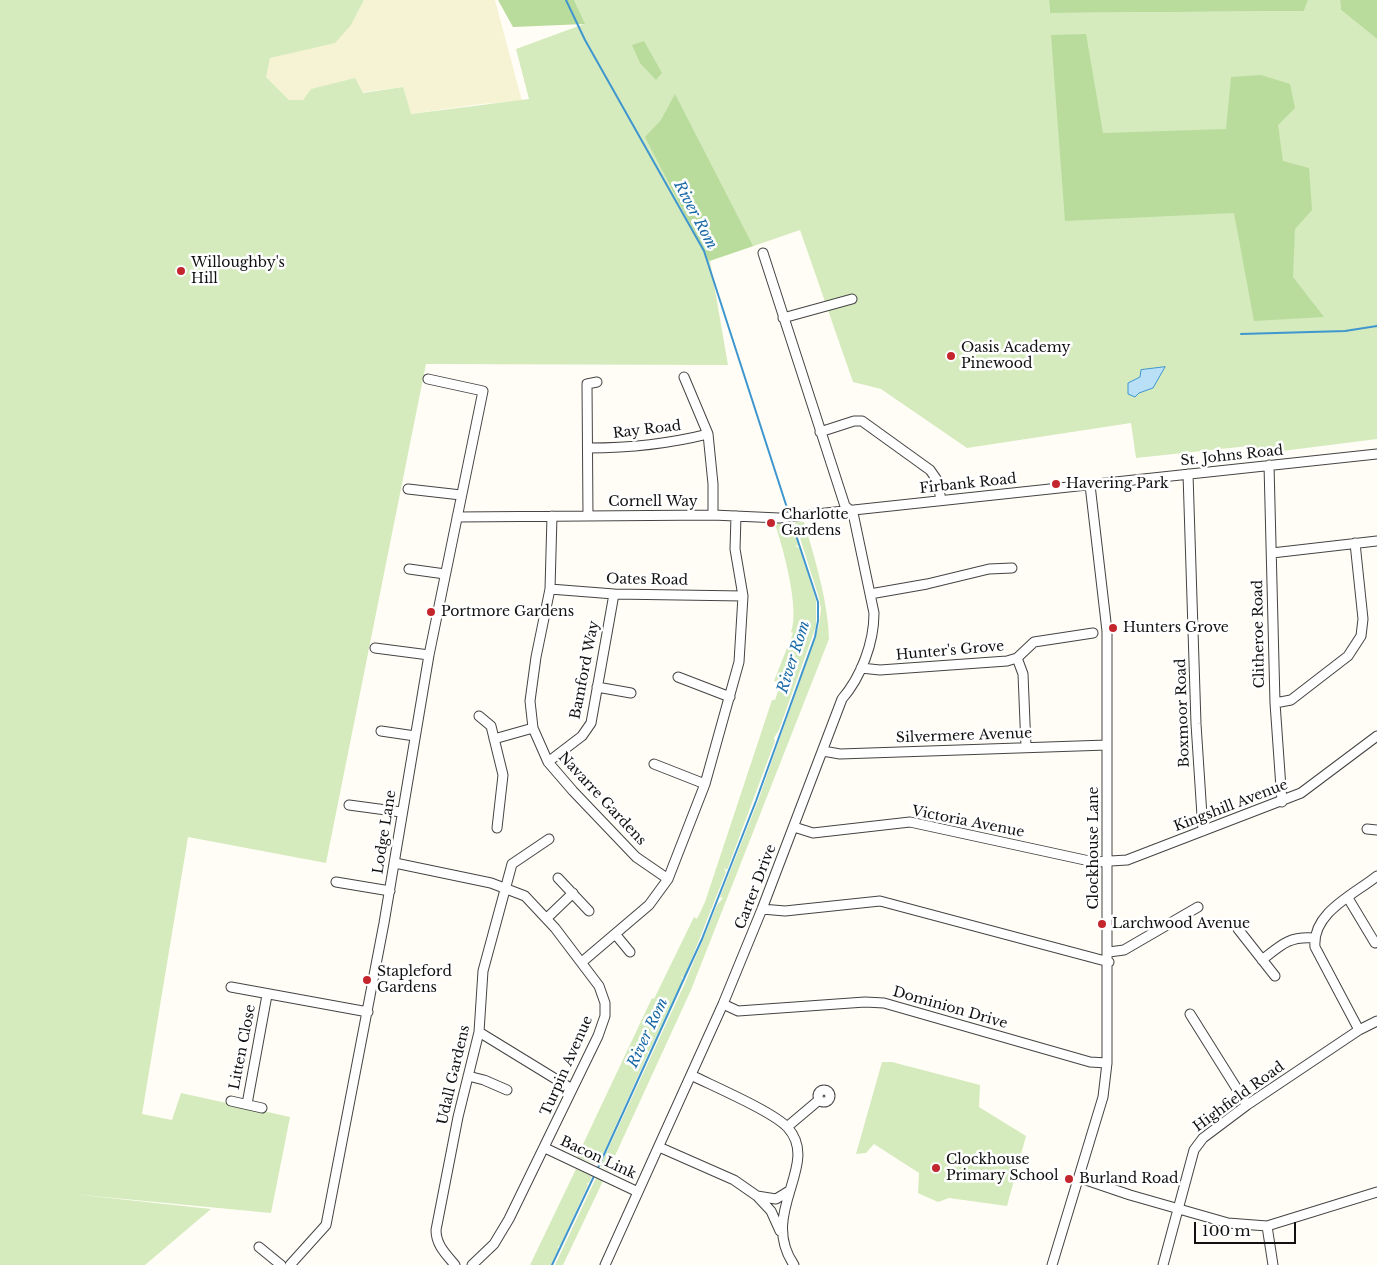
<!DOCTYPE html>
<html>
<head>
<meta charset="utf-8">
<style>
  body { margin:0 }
  #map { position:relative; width:1377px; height:1265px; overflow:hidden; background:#fffdf5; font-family:"Libre Baskerville",serif }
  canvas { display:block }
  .scale { position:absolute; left:1194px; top:1222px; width:102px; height:22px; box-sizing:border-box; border:2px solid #111; border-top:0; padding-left:6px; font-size:15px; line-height:18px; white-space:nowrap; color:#111; -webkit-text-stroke:4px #fff; paint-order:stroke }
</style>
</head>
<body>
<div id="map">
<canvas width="1377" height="1265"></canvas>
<div class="scale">100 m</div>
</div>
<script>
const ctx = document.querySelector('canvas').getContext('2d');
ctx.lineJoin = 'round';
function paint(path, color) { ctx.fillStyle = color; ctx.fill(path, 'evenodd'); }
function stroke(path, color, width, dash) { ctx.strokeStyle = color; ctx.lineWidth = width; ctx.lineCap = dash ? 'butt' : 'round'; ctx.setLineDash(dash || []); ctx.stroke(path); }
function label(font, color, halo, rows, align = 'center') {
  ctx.font = font + ' "Libre Baskerville",serif'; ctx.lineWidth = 5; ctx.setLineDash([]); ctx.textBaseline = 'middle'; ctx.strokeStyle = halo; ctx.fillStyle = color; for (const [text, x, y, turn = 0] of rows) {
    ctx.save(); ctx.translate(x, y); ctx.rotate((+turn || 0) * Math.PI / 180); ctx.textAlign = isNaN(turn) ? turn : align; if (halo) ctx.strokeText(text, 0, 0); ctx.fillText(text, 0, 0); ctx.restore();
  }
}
paint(new Path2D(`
  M364,0H495L522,101L481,104L410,114L403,87L303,100H289L266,77V58L351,25Z`), '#f6f3d4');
paint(new Path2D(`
  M0,0H364L351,25L335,43L270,58L266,77L289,100H303L311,89L355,78L363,93L403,87L411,114L529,99L516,49L584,24L574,0H1049L1050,13L1304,11L1308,0H1340L1341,10L1377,39V439L1251,455L1249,446L1136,458L1131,423L967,448L881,389L853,382L800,230L710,261L728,365L426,364L326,863L188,837L142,1114L172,1120L181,1093L290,1117L271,1213L72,1194L211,1209L145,1265H0Z
  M791,522L800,546L795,545L800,549L816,600V626L779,730L774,738L775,741L727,870L724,868L726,872L684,978L681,976L683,980L649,1052L647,1050L648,1054L598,1165L577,1157L652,998L654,999L694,917L697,919L705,902L772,700H775L781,683L774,681L793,633L791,632C800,609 783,548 775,524Z
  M795,522H804C815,559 828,601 829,639L691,990L608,1171L600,1166L603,1160L685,983L717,905L723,898L720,897L758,801L819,626L821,609L819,598Z
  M882,1062H892L980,1085L979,1107L1026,1136L1007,1206L949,1198L938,1202L918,1193L919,1173L874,1144L866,1153L856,1154Z
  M576,1169L592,1176L589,1183H587L588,1185L560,1246L557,1247L559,1248L551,1265H530Z
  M596,1178L603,1181L563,1265H555Z`), '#d5ebbd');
paint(new Path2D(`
  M498,0H574L585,24L513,27Z
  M1049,0H1308L1304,11L1050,13Z
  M1340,0H1377V39L1341,10Z
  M1086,34L1103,133L1226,129L1231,77L1261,75L1290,84L1295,108L1278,125L1283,161L1309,168L1312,210L1295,229L1293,277L1324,317L1254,321L1234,213L1065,221L1051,35Z
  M644,41L662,73L656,80L640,63L632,45Z
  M675,94L753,246L709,261L645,137L661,120Z`), '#b9dc9c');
const water = new Path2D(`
  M1165,367L1153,388L1139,393L1135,397L1128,394V383L1140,377L1141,370Z`);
paint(water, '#b9e0f7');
stroke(water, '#3f96cf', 1);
stroke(new Path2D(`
  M566,0L585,40L704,251L789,514
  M1241,334L1345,331L1377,326
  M597,1170L702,939L756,801L815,637L818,621V602L791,520
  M552,1265L595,1174`), '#3f96cf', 2);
const minor = new Path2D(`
  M783,318L852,299
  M684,377L708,434L713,484V515
  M820,432L854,421H862L930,470L937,480L941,500
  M588,448C630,448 668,444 708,434
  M1269,465L1275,703L1282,802
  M1188,474L1196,724L1203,831
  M408,489L461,495
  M552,516L550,589L536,657L530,701L533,728L548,762L573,791L636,857L668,879
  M588,516L587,384L597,382
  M457,517L713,515L779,518L1377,454
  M1272,553L1377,541
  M409,569L445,574
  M550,589L614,594L743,596
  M870,594L927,584L989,569L1012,568
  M375,648L429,655
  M1017,658L1023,674L1026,747
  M861,668L880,670L1007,661L1017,658L1034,642L1093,633
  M678,677L730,697
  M597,687L631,693
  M1275,703L1291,700L1348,656L1361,636L1363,619L1355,543
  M479,716L491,726L503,775L497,828
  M381,731L415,736
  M494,739L533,728
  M823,751L840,754L1107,745
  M548,762L582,736L591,723L614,594
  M654,764L705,784
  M349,805L401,812
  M794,827L813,833L910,822L1094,862L1127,860L1301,793L1377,736
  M1367,829L1377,830
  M395,863L491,883L525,896L555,928L599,986L605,1003V1016L598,1036L509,1219L494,1244L472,1265
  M558,878L589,911
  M336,882L390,891
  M1348,898L1375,943
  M762,909L785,911L880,901L1109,962
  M547,918L573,893
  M1238,929L1275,976
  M616,935L630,952
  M1109,952L1124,950L1198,907
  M1262,960C1281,945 1289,936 1314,938
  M582,962L649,905L668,879L705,784L739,662L743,596L735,549L736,516
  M231,987L368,1012
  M723,1004L738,1011L865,1002L884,1003L1090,1062L1107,1063
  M1190,1014L1247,1105
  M1359,1030L1315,947C1312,913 1353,895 1377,876
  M479,1032L572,1089
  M691,1075C713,1086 774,1112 788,1128C821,1165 758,1213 794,1265
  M468,1076L484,1080L507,1090
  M818 1096a6 6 0 1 1 12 0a6 6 0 1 1-12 0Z
  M231,1101L262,1108
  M247,1104L267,995
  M787,1127L819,1100
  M659,1147L734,1180L757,1196L776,1199L789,1191
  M545,1148L638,1192
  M1080,1178L1130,1195L1228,1223L1267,1226L1377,1192
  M757,1196L771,1211L780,1231
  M1267,1226L1273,1265
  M259,1247L281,1265
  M290,1265L326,1225L384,923L429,655L483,391L428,379
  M455,1265C446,1254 436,1245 436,1230L458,1117L479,1032L483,971L512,864L549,839
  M605,1265L723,1004L762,909L842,699C861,677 874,643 874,613L853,513L845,506L763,253
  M1052,1265L1103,1097L1107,1063V631L1090,485
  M1163,1265L1194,1150L1203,1138L1247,1105L1359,1030L1377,1021`);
stroke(minor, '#444', 11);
stroke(minor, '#fff', 9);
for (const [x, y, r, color] of [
  [181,271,5,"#c4262e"],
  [951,356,5,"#c4262e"],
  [1056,484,5,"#c4262e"],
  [771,523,5,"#c4262e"],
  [431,612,5,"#c4262e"],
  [1113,628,5,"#c4262e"],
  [1102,924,5,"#c4262e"],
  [367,980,5,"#c4262e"],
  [936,1168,5,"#c4262e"],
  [1069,1179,5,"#c4262e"]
]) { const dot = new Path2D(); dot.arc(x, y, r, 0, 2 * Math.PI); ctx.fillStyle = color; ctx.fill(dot); stroke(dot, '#fff', 2); }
label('14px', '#111', '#fff', [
  ["Willoughby's",191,263],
  ["Hill",191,279],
  ["Oasis Academy",961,348],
  ["Pinewood",961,364],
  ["Havering Park",1066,484],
  ["Charlotte",781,515],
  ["Gardens",781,531],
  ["Portmore Gardens",441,612],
  ["Hunters Grove",1123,628],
  ["Larchwood Avenue",1112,924],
  ["Stapleford",377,972],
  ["Gardens",377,988],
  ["Clockhouse",946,1160],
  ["Primary School",946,1176],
  ["Burland Road",1079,1179]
], 'left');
label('14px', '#111', '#fff', [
  ["Ray Road",647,430,-7],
  ["St. Johns Road",1232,456,-6],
  ["Firbank Road",968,484,-6],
  ["Cornell Way",653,502],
  ["Oates Road",647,580,1],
  ["Clitheroe Road",1259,634,-91],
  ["Hunter's Grove",950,651,-5],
  ["Bamford Way",585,670,-79],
  ["Boxmoor Road",1183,713,-92],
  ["Silvermere Avenue",964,736,-2],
  ["Navarre Gardens",602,799,47],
  ["Kingshill Avenue",1231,806,-21],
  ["Victoria Avenue",968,822,11],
  ["Lodge Lane",385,832,-81],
  ["Clockhouse Lane",1094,848,-90],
  ["Carter Drive",756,887,-69],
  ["Dominion Drive",950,1008,16],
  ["Litten Close",243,1047,-79],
  ["Turpin Avenue",567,1066,-66],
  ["Udall Gardens",454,1075,-77],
  ["Highfield Road",1239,1097,-36],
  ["Bacon Link",598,1158,25]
]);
label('italic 15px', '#1768a6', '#fff', [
  ["River Rom",695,215,62],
  ["River Rom",794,657,-72],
  ["River Rom",648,1033,-65]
]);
</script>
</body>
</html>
